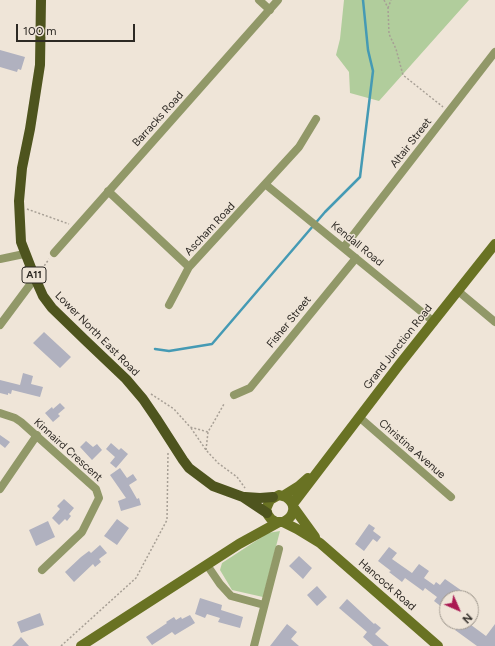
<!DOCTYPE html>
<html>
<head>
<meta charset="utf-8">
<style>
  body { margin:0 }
  #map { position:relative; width:495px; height:646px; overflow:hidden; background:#efe5d8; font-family:Figtree,sans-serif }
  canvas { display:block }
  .north { position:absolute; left:439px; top:590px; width:40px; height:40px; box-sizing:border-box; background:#efe5d8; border:1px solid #a19a90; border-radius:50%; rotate:135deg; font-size:11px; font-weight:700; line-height:16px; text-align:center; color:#2d2924 }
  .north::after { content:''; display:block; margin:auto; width:14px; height:18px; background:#aa1952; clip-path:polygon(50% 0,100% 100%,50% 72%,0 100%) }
  .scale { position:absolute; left:16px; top:24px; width:119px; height:18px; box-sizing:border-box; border:2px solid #2d2924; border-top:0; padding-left:5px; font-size:12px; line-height:14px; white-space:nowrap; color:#2d2924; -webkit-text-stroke:3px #efe5d8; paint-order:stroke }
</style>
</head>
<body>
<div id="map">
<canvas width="495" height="646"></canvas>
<div class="north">N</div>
<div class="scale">100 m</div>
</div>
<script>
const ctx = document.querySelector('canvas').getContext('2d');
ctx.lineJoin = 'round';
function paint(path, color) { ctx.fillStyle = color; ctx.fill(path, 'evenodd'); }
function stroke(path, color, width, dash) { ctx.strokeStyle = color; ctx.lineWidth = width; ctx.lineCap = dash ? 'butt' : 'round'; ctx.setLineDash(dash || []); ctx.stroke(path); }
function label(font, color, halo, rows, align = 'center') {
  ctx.font = font + ' Figtree,sans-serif'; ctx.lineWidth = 3; ctx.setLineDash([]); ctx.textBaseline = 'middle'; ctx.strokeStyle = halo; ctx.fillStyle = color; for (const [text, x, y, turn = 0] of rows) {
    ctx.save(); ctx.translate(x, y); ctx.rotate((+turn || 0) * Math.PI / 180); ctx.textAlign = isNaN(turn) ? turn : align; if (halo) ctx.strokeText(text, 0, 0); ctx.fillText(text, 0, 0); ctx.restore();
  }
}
paint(new Path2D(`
  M344,0H469L379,101L350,93L349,72L336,55L340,39Z
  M280,531L263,597L232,590L220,570L222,563L268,533Z`), '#b1cd9c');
stroke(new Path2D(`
  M155,349L169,351L212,344L325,212L360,177L373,71L368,50L363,0`), '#459ab4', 2.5);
paint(new Path2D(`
  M0,50L25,57L21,70L18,69L17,72L0,67Z
  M44,332L71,357L60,368L33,343Z
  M23,373L33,376L31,384L43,387L40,397L12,390L11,394L8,393V395L0,393V380L20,385Z
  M60,403L65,408L58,414L60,416L53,422L45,413L52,407L53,409Z
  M0,435L10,442L5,448L0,444Z
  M86,441L93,447L97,444L102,450L92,460L80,447Z
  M111,443L119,450L121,448L128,454L116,468L110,463L115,457L106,449Z
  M120,468L127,478L133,474L137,480L129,485L137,499L139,498L141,505L121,511L118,501L126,498L110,475Z
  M64,499L74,508L69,514L71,516L67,521L65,519L59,525L52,518L60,509L57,506Z
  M117,519L129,528L117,545L104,536Z
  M48,521L55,537L36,546L29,530Z
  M369,524L375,528L373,531L381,537L377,542L373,539L364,551L355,544Z
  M100,545L107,553L99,559L101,562L95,567L93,564L74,582L65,572L81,557L89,551L91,553Z
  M389,547L397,553L392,559L412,573L419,564L429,571L424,578L434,585L436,582L440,585L445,579L465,593L462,598H447V611L434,601L437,597L425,588L423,591L405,578L402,582L389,572L391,571L378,561Z
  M299,556L312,568L303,579L289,566Z
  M317,586L327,597L317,606L307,595Z
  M200,598L222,605L221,610L243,617L240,628L218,622L220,618L207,614L205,618L195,614Z
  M347,599L374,624L375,623L381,628L375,634L389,646H373L363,637L367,632L339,608Z
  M40,613L44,625L21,633L17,622Z
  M190,615L195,623L175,635L172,632L152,645L146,637L167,623L166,622L174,617L176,620L181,617L182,619Z
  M461,622H467L486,636L495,624V646H477L455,630Z
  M287,624L297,632L291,639L299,646H270Z
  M21,637L29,646H12Z`), '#b0b1bf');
stroke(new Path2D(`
  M384,0L388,8L389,34L396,49L403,75L443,107
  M388,8L391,0
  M27,209L69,224
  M42,269L49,259
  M151,394L174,409L190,427L208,432L224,404
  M191,428L206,450L218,463L237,477L245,488
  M206,450L208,432
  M61,646L136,578L167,520L168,453`), '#a79f95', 1.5, [2, 2]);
stroke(new Path2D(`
  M259,0L270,10
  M265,184L434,322
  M108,191L189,267L299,147L316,119
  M344,247L495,52
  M54,253L278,0
  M0,259L24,254
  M458,291L495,322
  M169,305L189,267
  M0,325L35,278
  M234,395L250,388L356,258
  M0,413L15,418L21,422L96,489L99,498L82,532L42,570
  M359,417L451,497
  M0,489L37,435
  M207,565L220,584L231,596L264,605
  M254,646L279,549`), '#919868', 8);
stroke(new Path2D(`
  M283,496L299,486L308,478
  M293,504L399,365L495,244
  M294,508L315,537
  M283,522C295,517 297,504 286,497L279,495L270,500L266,509L268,515L271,519L276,522H283L297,529L320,543L438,646
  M81,646L239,544L279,522`), '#697223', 10);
stroke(new Path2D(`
  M41,0L40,65L30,129L22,168L19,201L21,242L35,278L43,296L52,308L85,340L126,379L143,399L156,418L183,460L189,468L213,486L243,497L267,513
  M245,497L260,498L273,497`), '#4e541e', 10);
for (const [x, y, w] of [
  [34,275,24]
]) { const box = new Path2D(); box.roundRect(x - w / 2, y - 8, w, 16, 3); ctx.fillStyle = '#efe5d8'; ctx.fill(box); stroke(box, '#2d2924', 1); }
label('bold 10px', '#2d2924', null, [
  ["A11",34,275]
]);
label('11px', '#2d2924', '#efe5d8', [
  ["Barracks Road",158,119,-48],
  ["Altair Street",411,143,-52],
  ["Ascham Road",210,229,-47],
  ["Kendall Road",357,244,39],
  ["Fisher Street",289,322,-51],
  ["Lower North East Road",97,334,45],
  ["Grand Junction Road",398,347,-52],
  ["Christina Avenue",412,449,41],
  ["Kinnaird Crescent",68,450,42],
  ["Hancock Road",387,585,41]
]);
</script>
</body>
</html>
